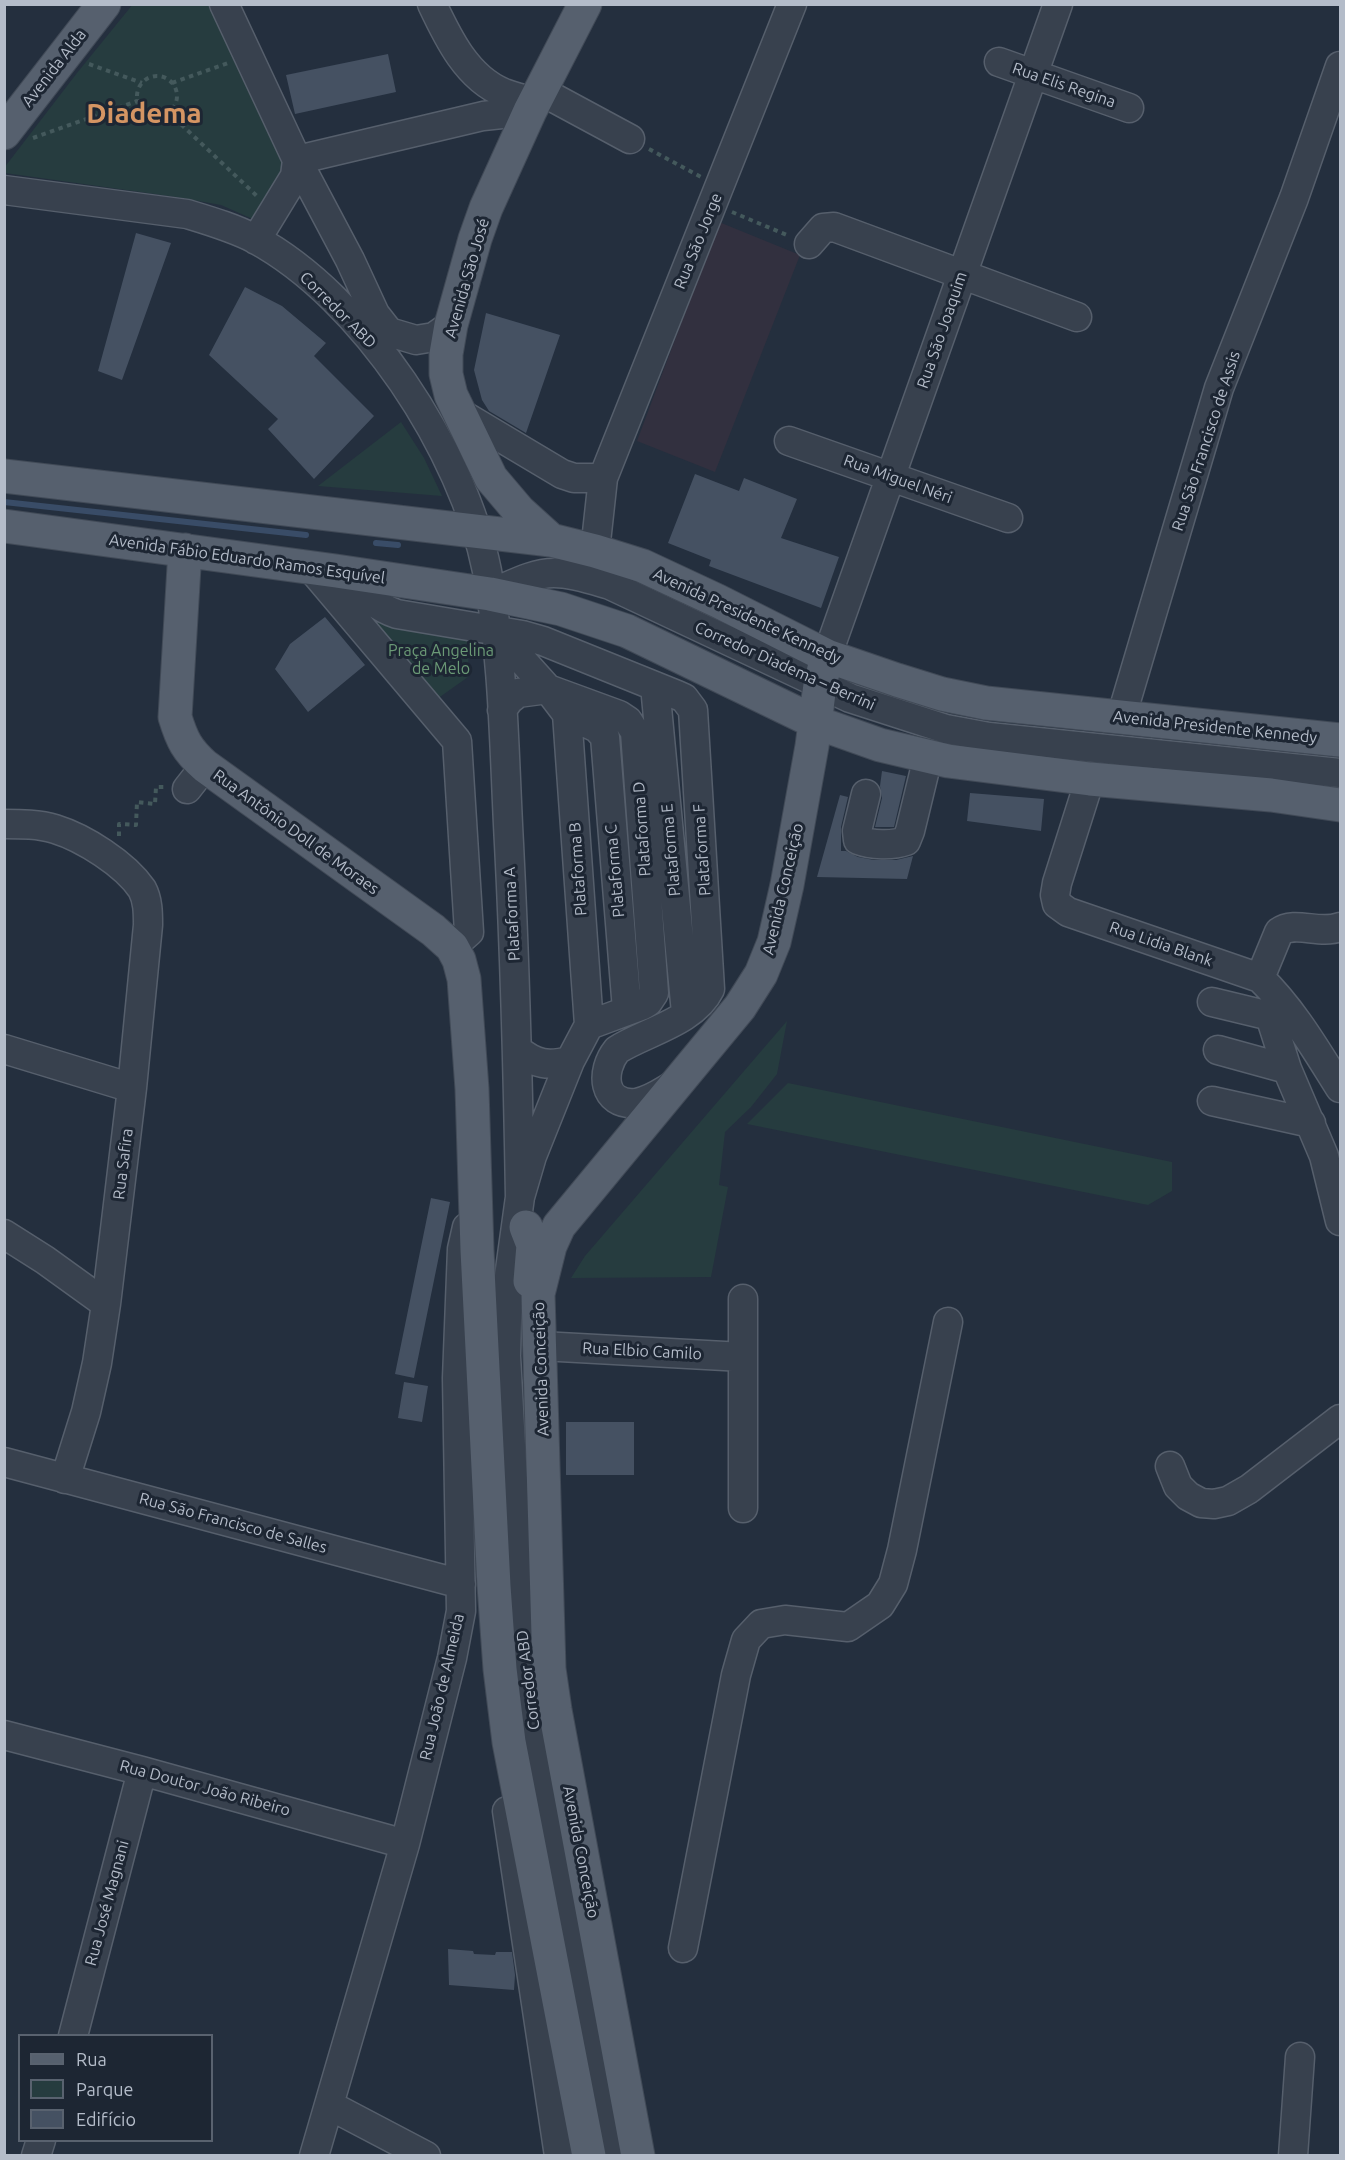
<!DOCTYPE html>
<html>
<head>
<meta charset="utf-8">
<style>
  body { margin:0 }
  #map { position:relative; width:1345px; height:2160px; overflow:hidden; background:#242f3e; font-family:Ubuntu,sans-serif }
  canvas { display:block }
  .frame { position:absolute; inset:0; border:6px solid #b4bcc9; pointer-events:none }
  .legend { position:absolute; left:18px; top:2034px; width:195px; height:108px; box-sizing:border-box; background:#1d2633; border:2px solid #59626f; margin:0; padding:8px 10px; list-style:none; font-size:18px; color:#b4bcc9 }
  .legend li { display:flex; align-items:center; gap:12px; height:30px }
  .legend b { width:30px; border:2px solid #59626f }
</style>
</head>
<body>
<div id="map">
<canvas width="1345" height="2160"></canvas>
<div class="frame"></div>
<ul class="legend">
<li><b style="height:8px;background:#56606e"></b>Rua</li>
<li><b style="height:16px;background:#263c3f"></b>Parque</li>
<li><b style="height:16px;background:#455162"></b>Edifício</li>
</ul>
</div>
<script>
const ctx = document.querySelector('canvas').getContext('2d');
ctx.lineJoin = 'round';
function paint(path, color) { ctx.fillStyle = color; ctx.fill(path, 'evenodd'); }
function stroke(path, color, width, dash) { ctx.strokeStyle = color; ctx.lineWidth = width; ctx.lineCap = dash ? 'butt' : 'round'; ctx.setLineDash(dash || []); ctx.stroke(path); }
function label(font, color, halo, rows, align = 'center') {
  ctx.font = font + ' Ubuntu,sans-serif'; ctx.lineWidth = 6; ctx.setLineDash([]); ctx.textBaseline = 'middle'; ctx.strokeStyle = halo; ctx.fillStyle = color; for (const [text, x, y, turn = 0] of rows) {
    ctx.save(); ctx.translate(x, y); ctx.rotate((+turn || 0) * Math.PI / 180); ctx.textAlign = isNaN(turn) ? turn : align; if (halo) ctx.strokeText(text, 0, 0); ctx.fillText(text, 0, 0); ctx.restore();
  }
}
paint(new Path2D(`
  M719,222L800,255L715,472L637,441Z`), '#32303f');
paint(new Path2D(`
  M133,4L209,5L283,159V174L255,220L221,205L176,197L5,173L4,168L77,73Z
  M401,422L424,458L442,496L318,486Z
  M373,621L469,637L468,677L437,699Z
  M787,1021L777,1074L751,1107L725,1132L719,1185L728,1187L711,1277L571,1278L585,1256Z
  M788,1083L1172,1162V1191L1148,1205L747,1124Z`), '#263c3f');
stroke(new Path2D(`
  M4,502L306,535
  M376,543L398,545`), '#394c67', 6);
paint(new Path2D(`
  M388,54L396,92L295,114L286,75Z
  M136,233L171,243L122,380L98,371Z
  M245,287L282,306L326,343L314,356L374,416L314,479L268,429L278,419L209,355Z
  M486,313L560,335L526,433L489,411L482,400L474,370Z
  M695,474L739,491L744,478L797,499L781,538L839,557L821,608L709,566L711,560L668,543Z
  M325,617L365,665L308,712L275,669L290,644Z
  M882,771L906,776L894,827H875L882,798L880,786Z
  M970,793L1044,799L1041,831L967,821Z
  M840,795L848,797L841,827V851H846L858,857L874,860H896L913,856L907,879L817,877Z
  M431,1198L450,1202L414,1378L395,1374Z
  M404,1382L428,1386L422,1422L398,1418Z
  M566,1422H634V1475H566Z
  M448,1949L473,1951L474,1954L495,1955L496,1952H512L515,1975L514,1990L449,1985Z`), '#455162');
const minor = new Path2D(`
  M224,4L297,160L350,260L375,314L389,332L416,340L434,337L451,325
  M432,4C448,38 467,78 504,93C513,97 525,99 535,102
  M999,62L1129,108
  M541,91L630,139
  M297,160L483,116L530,111
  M4,190L187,214C210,221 234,228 255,239C364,298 463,451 487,571C504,660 504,753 509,844C515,962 518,1079 520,1197
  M256,240L295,176L297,160
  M809,244L823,228L834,227L1077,317
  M458,412L562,474L574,478H603
  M789,441L1008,518
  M595,551L603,478L792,4
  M311,568L457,741L469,932L452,947
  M336,571C355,587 373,606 397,614L522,635L543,641L677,695L684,698L693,710L710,989C694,1022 645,1032 617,1050C600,1071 602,1106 636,1103C650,1101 662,1092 674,1085
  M490,594C510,586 532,573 554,573C573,573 593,580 610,585L850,698L946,729L989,737L1340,773
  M496,631L548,689L567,714L597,728L605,737L627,1010
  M827,656L1058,4
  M655,686L686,1013
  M502,710L509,700L518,693L548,689L619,715L628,721L635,732L654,993L648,1002L643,1005L589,1025
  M567,714L589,1025
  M1121,718L1219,388L1294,198L1340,66
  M1090,779L1057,883L1055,895L1057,904L1068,912L1260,978C1293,1010 1316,1050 1340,1088
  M187,789L205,766
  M866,794L857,831L858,840C871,845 892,846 906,841L910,831L928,757
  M4,824C21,824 39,824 55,829C84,838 125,864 142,889C148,900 148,913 148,925L132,1088L106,1304L97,1363L86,1412L65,1479
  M1260,978L1279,932C1295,920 1319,935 1340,927
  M1212,1002L1270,1016L1287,1069L1324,1156L1340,1221
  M589,1025L570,1061L532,1156L520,1197L508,1284L506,1356L522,1640L527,1690L616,2156
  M4,1049L132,1088
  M518,1050C536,1065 548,1066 570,1061
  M1218,1050L1287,1069
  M1212,1101L1311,1123
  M4,1234L45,1260L106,1304
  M743,1299V1508
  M541,1346L743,1357
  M4,1462L461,1584
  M1170,1466L1178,1486L1188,1496L1201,1503L1214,1504L1228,1501L1249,1489L1340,1419
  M4,1735L142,1771L405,1844
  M507,1811L559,2156
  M683,1948L736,1675L746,1640L761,1624L785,1620L848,1627L880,1605L893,1584L902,1550L948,1322
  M73,2036L142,1771
  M329,2105L426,2156
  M36,2156L41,2140
  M314,2156L405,1844L452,1658L461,1611L457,1378L462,1249L467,1227
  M1293,2156L1300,2057`);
const major = new Path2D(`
  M4,133L104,4
  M4,476L551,540L595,551L643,566L718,601L827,656L897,680L942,694L986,703L1340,740
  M4,526L336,571L490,594L561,609L627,631L815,722L880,745L948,761L1090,779L1271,795L1340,805
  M551,540L519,511L491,478L451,395L446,374V354L451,325L475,239L486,208L530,111L585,4
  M185,550L175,717C182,740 187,750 205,766L433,930L452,947L459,960L464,979L472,1089L477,1250L494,1586L500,1669L509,1742L589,2156
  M526,1227L533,1245L530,1281
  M638,2156L555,1710L549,1669L538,1294L550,1246L559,1226L740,1007L761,974L774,942L787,885L812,746L820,685L827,656`);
stroke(minor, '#565f6c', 31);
stroke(major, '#414a57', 35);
stroke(new Path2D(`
  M89,64L142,83
  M137 96a20 20 0 1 1 40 0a20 20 0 1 1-40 0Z
  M172,83L228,63
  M168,112L258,197
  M33,138L137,101
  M649,149L701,177
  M732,212L789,236
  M119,836V824L136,825L137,802L155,804L156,787H165`), '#44595c', 4, [4.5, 4.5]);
stroke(minor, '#38414e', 28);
stroke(major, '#56606e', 33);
label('16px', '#b4bcc9', '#1d2633', [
  ["Avenida Alda",54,68,-52],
  ["Rua Elis Regina",1064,85,19],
  ["Rua São Jorge",698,241,-68],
  ["Avenida São José",467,278,-74],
  ["Corredor ABD",338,310,45],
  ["Rua São Joaquim",942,330,-71],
  ["Rua São Francisco de Assis",1206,441,-72],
  ["Rua Miguel Néri",898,479,20],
  ["Avenida Fábio Eduardo Ramos Esquível",247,559,8],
  ["Avenida Presidente Kennedy",747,616,25],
  ["Corredor Diadema – Berrini",785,666,24],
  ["Avenida Presidente Kennedy",1215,727,6],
  ["Plataforma D",642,829,-94],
  ["Rua Antônio Doll de Moraes",296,832,36],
  ["Plataforma E",671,850,-95],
  ["Plataforma F",702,850,-94],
  ["Plataforma B",578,869,-94],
  ["Plataforma C",615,871,-95],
  ["Avenida Conceição",783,889,-77],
  ["Plataforma A",512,914,-93],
  ["Rua Lidia Blank",1161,944,19],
  ["Rua Safira",123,1164,-83],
  ["Rua Elbio Camilo",642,1351,3],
  ["Avenida Conceição",541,1369,-92],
  ["Rua São Francisco de Salles",233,1523,15],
  ["Corredor ABD",528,1680,-97],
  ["Rua João de Almeida",442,1687,-77],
  ["Rua Doutor João Ribeiro",205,1788,15],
  ["Avenida Conceição",581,1852,79],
  ["Rua José Magnani",107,1903,-75]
]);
label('16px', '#6b9a76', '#1d2633', [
  ["Praça Angelina",441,651],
  ["de Melo",441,669]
]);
label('bold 28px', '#d59563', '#1d2633', [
  ["Diadema",144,114]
]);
</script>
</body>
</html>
